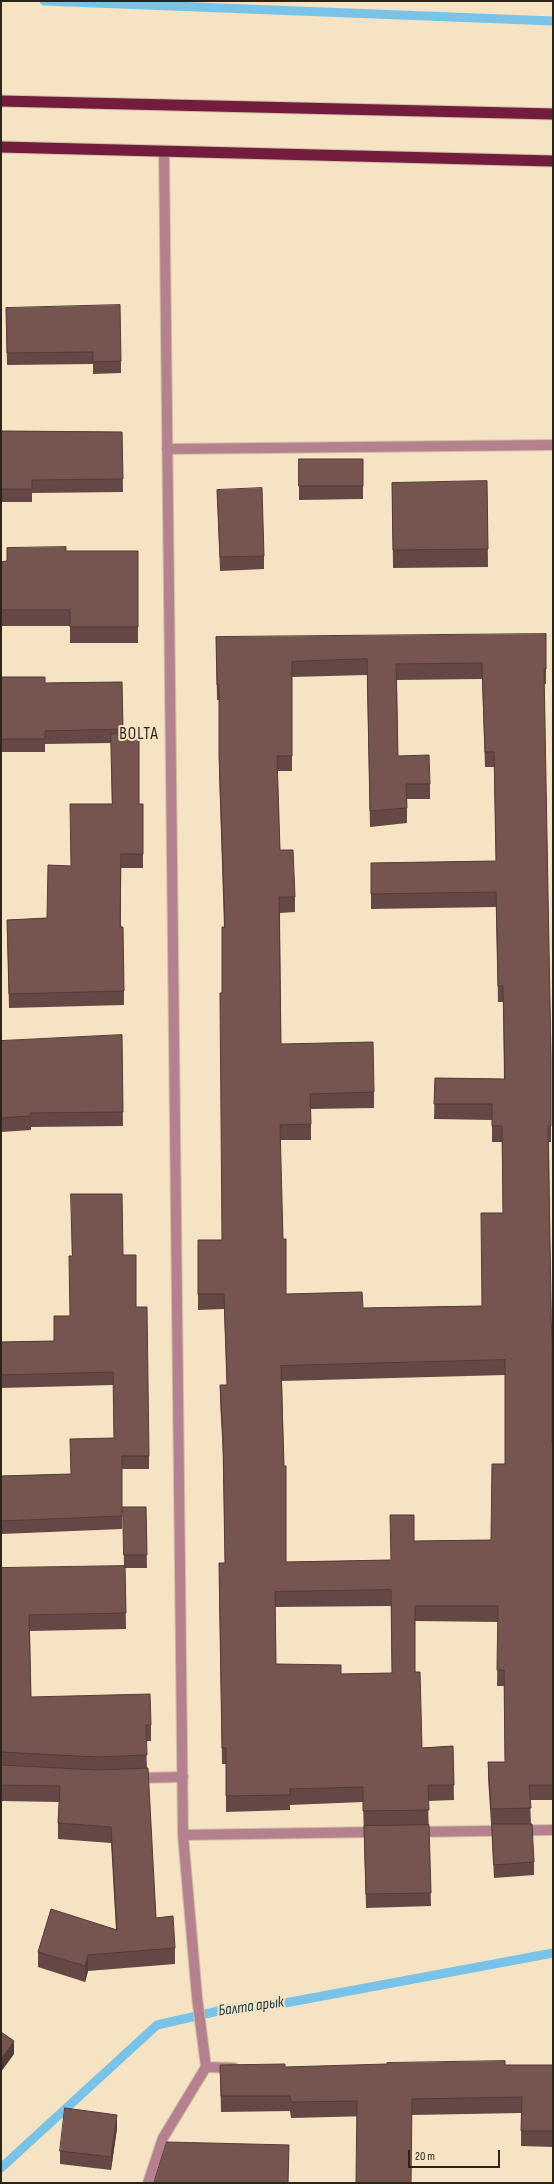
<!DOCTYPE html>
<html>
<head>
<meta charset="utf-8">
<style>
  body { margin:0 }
  #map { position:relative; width:554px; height:2184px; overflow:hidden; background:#f5e3c4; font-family:"Sofia Sans Condensed",sans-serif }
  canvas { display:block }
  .frame { position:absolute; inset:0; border:2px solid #2b2419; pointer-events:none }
  .scale { position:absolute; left:408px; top:2150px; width:92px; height:18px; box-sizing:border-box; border:2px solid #2b2419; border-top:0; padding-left:5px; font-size:12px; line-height:14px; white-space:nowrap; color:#2b2419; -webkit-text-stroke:3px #f5e3c4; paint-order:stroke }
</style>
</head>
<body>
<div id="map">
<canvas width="554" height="2184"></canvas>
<div class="frame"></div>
<div class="scale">20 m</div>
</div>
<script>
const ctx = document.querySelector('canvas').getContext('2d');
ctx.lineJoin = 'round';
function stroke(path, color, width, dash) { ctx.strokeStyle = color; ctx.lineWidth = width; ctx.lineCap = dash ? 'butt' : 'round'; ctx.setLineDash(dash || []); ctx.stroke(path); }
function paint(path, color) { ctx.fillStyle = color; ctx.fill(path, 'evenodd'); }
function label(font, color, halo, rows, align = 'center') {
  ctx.font = font + ' "Sofia Sans Condensed",sans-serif'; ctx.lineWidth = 4; ctx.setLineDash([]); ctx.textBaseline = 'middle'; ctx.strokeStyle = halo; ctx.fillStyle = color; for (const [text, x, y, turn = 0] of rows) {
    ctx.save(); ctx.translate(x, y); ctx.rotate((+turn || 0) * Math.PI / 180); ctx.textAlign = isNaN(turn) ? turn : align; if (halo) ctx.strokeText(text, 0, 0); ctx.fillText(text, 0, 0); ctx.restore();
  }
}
stroke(new Path2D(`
  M44,1L553,21
  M1,2168L157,2025L227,2009L285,2003L553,1953`), '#78c3e7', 9);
const service = new Path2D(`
  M135,1778L183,1777`);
const minor = new Path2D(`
  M167,449L553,445
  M415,1832L553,1830
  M183,1835L377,1832
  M206,2067L234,2068
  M148,2183L163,2138L206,2067L197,1997L183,1835L164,151`);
const trunk = new Path2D(`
  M1,101L553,114
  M1,147L553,161`);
stroke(service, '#d1c1a5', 12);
stroke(minor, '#d1c1a5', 12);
stroke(trunk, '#d1c1a5', 13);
stroke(service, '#b6818e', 10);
stroke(minor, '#b6818e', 10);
stroke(trunk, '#741c3e', 11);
paint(new Path2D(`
  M6,308L121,361V373L93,374V364L7,365Z
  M1,431L122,432L123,492L32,493V502H1Z
  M299,459H363V499L299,500Z
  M487,481L488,567L393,568L392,483Z
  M217,490L264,556V569L220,571Z
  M66,551H138V643H70V626H1V562L7,561Z
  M216,637L546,669V684H544L551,1059V1142H549L552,1443H553V1800H530L531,1824L534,1862V1875L494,1878L492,1837V1824H491L488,1778V1762H505L504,1686H497L498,1622L415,1621V1672L422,1748L453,1746L454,1800L428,1801L431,1906L366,1908L363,1802L290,1805V1810L226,1812V1764H222L219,1578L225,1563L223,1456L220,1400V1385H227L224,1309L198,1310V1255L222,1240V993L224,927L219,771V700H217ZM367,675L370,827L407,823V799H430V784L398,756L397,680L482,679L485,767H494L496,861L371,863V909L496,907L498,1002H503L504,1079L435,1078L434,1119L492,1120V1142H502L503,1213L482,1306L363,1308L286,1294L283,1239L280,1140H311V1109L374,1108V1092L281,1044L280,913L295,912V897L280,850L277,771H292V677ZM505,1375V1464L491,1540L414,1541L391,1560L286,1562L282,1381ZM391,1606L392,1673L341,1674L276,1664L275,1607Z
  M1,677L45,683L122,682L123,734L139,804H143V868H121V927L124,991V1005L9,1008L7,920L47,918L71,866L112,804L111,743L45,744V752H1Z
  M122,1035L123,1126L31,1127V1130L1,1132V1041Z
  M123,1255L136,1307L149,1456V1469H122V1529L1,1534V1476L71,1474L114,1438L113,1385L1,1388V1342L54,1341Z
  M123,1507H146L147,1568H125L126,1629L30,1631L31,1697L151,1725V1741H146L147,1768L156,1918L175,1948V1964L88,1971L85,1982L38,1967V1952L116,1930L111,1843L58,1839V1823L59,1802L1,1801V1568L124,1566Z
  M220,2065L285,2067L505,2065H553V2147L521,2146V2113L412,2115L291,2118L290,2111L221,2112Z
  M117,2128L111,2170L60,2164V2151Z`), '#654845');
paint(new Path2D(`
  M88,1955V1971L85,1982V1966Z
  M14,2041V2054L1,2072V2059Z
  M117,2115V2128L111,2170V2157Z`), '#533b38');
const building = new Path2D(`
  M120,305L121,361L93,362V352L7,353L6,308Z
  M1,431L122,432L123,479L32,480V489H1Z
  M299,459H363V486H299Z
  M487,481L488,549L393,550L392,483Z
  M262,488L264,556L220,557L217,490Z
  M66,547V551H138V627H70V610H1V562L7,561V548Z
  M546,634V669H544L551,1059V1126H548L552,1359V1443H553V1785H529L531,1808L491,1809L488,1762H505L504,1670H497L498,1606H415V1672H420L422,1748L453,1746L454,1785H428L429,1810L363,1811V1787L290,1789V1795L226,1796V1748H222L219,1563H225L223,1441L220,1385H227L224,1294H198V1240H222L220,993H222V927H225L219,755V685H217L216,637ZM367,659L370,811L407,808L406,784H430L429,755L398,756L396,664L482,663L485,752H494L496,861L371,863V894L496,892L498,986H503L505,1079L435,1078L434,1104H492V1126H502L503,1213H481L482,1306L363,1308L362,1292L286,1294V1239H283L280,1125L311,1124L310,1094L374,1092L373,1042L281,1044L279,897H295L293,850H280L277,756H292V662ZM505,1360V1464H492L491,1540L414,1541V1515H390L391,1560L286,1562V1466H284L281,1366ZM391,1590L392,1673L341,1674V1665L276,1664L275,1592Z
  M1,677H45V683L122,682L123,729L45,731V739H1Z
  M111,734H139V804H143V854H121L120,927H123L124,991L9,994L7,920L47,918L48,865L71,866L70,804H112Z
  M122,1035L123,1112L30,1113L31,1116L1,1118V1041Z
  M71,1194H122L123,1255H136V1307H147L149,1456H122V1516L1,1521V1476L71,1474L70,1439L114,1438L113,1372L1,1375V1342L54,1341V1316H70L69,1256H72Z
  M123,1507H146L147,1555H124Z
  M125,1566L126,1613L29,1615L31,1697L150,1694L151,1725H146L147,1755L97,1757L1,1752V1568Z
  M1,1765L97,1770L148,1768L156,1918L173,1916L175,1948L88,1955L85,1966L38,1952L51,1909L117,1930L111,1827L58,1823L60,1786L1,1785Z
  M492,1824H532L534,1862L494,1865Z
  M429,1825L431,1893L366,1894L364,1826Z
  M1,2032L14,2041L1,2059Z
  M505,2061V2065H553V2131H521L522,2097L412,2099L411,2183H356L357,2101L291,2102L290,2096H221L220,2065L285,2064V2067L387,2064V2063Z
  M65,2108L117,2115L111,2157L60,2151Z
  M167,2142L289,2145L288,2183H154Z`);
paint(building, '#765450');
stroke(building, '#533b38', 1);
label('italic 16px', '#163948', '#f5e3c4', [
  ["Балта арык",251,2007,-8]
]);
ctx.letterSpacing = '1px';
label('17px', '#2b2419', '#f5e3c4', [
  ["BOLTA",139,735]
]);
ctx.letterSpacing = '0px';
</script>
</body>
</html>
